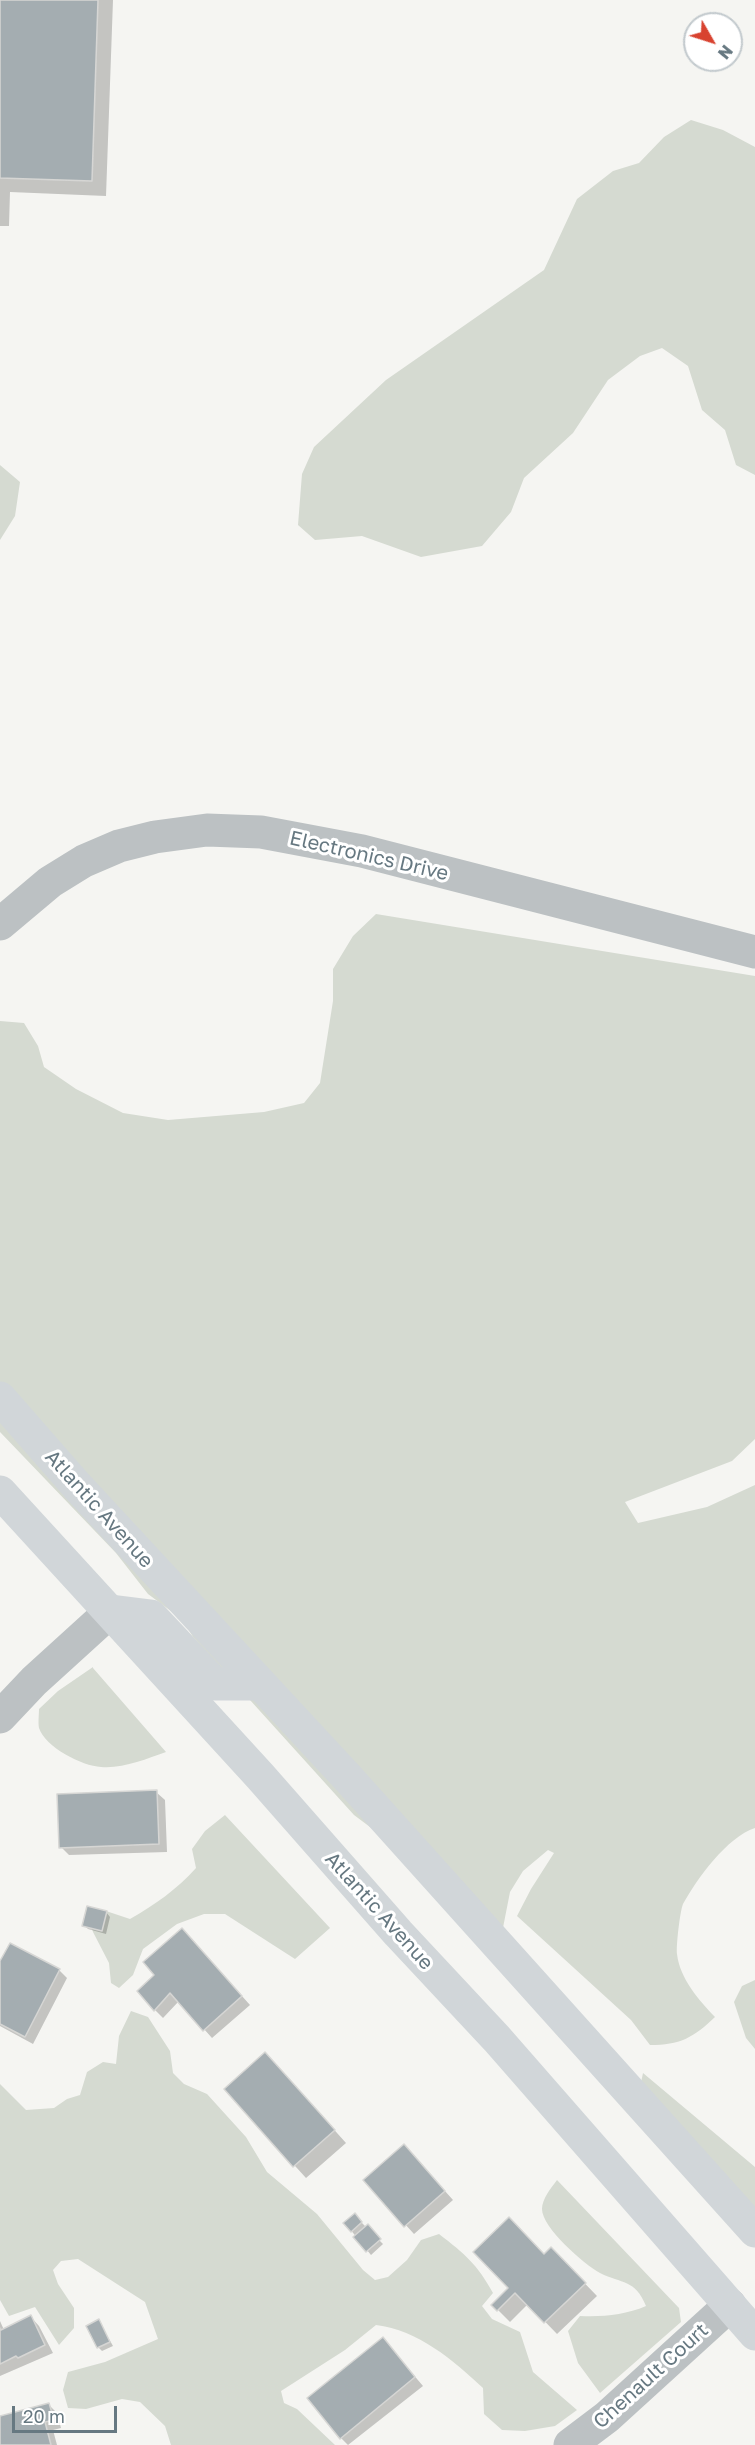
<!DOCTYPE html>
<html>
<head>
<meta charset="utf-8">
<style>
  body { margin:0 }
  #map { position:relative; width:755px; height:2445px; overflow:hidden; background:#f5f5f2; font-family:"Golos Text",sans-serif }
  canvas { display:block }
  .north { position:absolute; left:683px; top:12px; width:60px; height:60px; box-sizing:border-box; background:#fff; border:2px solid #c2c9cd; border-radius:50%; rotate:129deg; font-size:16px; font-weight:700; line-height:24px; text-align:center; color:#667881 }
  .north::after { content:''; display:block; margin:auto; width:21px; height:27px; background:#d8422f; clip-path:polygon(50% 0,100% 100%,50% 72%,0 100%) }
  .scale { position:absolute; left:12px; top:2406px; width:105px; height:27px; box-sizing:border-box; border:3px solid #667881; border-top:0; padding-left:8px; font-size:18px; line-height:21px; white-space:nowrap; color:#667881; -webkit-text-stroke:4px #fff; paint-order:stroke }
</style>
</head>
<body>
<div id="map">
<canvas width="755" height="2445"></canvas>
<div class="north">N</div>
<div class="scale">20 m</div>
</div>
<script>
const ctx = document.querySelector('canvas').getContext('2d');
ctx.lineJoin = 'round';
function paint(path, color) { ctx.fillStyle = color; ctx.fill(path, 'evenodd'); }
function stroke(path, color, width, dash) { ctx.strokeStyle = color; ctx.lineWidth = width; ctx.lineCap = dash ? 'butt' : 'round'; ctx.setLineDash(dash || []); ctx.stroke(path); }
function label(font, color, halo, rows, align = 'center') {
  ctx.font = font + ' "Golos Text",sans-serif'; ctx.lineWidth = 6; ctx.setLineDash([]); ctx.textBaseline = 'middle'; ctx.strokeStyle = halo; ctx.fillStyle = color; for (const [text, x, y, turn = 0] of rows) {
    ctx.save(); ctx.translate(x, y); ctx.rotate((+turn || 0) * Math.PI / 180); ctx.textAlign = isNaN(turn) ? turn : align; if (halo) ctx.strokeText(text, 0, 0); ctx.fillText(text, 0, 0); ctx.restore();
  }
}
paint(new Path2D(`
  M691,120L723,130L755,147V475L736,465L725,430L702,410L688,366L662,348L640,356L608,380L573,433L524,478L511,512L482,546L421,557L362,536L315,540L298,525L302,474L314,447L386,380L544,270L577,199L613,171L639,163L664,137Z
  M0,465L20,482L15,516L0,540Z
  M376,914L755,976V1439L732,1461L625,1502L638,1523L707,1507L755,1485V1828C727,1837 697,1879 683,1904C680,1911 676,1946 677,1954C680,1979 699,2000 715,2017C693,2038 680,2045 650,2045L631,2020L517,1916L531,1889L554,1853L548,1850L523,1871L510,1892L500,1943L378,1833L354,1815L193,1637L183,1620L148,1594L116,1553L0,1432V1021L24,1023L38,1046L44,1067L76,1089L123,1113L168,1120L264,1112L304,1103L320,1083L333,1001V969L353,936Z
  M93,1667V1668L166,1752C146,1759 122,1769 101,1767C82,1766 45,1747 39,1728C38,1722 39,1714 39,1709L58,1691Z
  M225,1815L330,1928L295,1959L225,1914H204L177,1924L143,1949L133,1975L119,1988L111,1983L109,1963L93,1932L86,1909L106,1911L130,1919C156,1904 176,1890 196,1868L192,1849L205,1831Z
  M755,1980V2049L746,2038L734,2002L742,1986Z
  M131,2011L148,2017L170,2051L173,2073L184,2084L207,2094L246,2137L267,2172L317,2214L363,2270L375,2280L388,2277L407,2260L421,2240L439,2234C465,2254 477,2264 493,2293L482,2306L492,2319L520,2332L533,2372L577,2410L555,2426L525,2431L502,2430L484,2414L483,2388C453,2360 418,2330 376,2325L345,2350L281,2391L284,2403L297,2409L335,2445H171L165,2426L140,2402L122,2399L86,2409L68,2408L63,2390L68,2372L105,2362L158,2339L145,2302L78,2259L61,2261L53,2270L58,2284L74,2308V2328L59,2345L35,2307L9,2316L0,2300V2084L26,2110L54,2108L67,2099L80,2095L87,2072L103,2062L116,2064L119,2036Z
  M643,2073L755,2167V2223L639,2092Z
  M557,2180L679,2308L681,2322L600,2393L578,2363L568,2331L580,2316C603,2317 625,2315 646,2306C635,2279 622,2284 600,2273C584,2264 542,2228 542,2209C542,2199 551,2188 557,2180Z`), '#d5dad1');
paint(new Path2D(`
  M0,0H113L106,196L10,192L9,226H0Z
  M156,1792L165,1800L167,1852L69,1855L61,1847Z
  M106,1912L110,1917L106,1934L88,1929L84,1925Z
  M190,1938L250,2005L212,2038L179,2001L163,2018L155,2010Z
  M0,1965L59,1970L67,1978L33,2044L0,2026Z
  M277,2066L346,2143L306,2178L226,2090Z
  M412,2154L453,2200L414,2234L365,2180Z
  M354,2215L383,2244L371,2255L345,2223Z
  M544,2255L563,2261L597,2296L557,2334L528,2304L510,2322L493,2305Z
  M31,2317L39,2326L53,2353L0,2376V2321L4,2330Z
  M99,2321L113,2346L102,2351L98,2347Z
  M383,2339L423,2386L348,2445L341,2438Z
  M49,2405L57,2413L61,2428L53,2430L57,2445H0V2417Z`), '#0003');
const building = new Path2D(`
  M0,0H98L92,181L0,178Z
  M157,1790L159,1844L59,1848L57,1794Z
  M87,1906L107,1911L102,1931L82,1926Z
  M182,1928L242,1996L203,2031L170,1993L154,2011L137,1991L154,1975L143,1962Z
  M10,1943L60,1969L25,2037L0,2024V1961Z
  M265,2052L335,2130L293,2167L224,2089Z
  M404,2144L445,2191L404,2227L363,2180Z
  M355,2213L362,2222L351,2232L343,2223Z
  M509,2217L544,2254L551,2247L586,2283L544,2323L515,2293L497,2311L491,2305L508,2288L473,2252Z
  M368,2224L381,2239L366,2252L353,2237Z
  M31,2315L45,2345L18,2358L16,2356L0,2364V2328L1,2330Z
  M99,2319L110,2342L97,2348L86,2326Z
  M383,2337L415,2377L340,2439L307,2398Z
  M49,2403L54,2420L45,2422L51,2445H0V2416Z`);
paint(building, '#a4adb1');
stroke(building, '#d6d6d4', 1.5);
stroke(new Path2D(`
  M0,924L50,882L84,861L119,846L155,837L207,830L261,832L362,851L755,952
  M0,1717L34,1681L111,1611
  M570,2445L607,2417L730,2305`), '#bcc1c3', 33);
stroke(new Path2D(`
  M0,1398L77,1486L347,1777L755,2231
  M0,1492L260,1776L398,1933L497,2039L755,2334
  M111,1611L151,1616L215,1684H260`), '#d1d6d9', 33);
label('20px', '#667881', '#fff', [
  ["Electronics Drive",369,856,13],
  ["Atlantic Avenue",99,1509,48],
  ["Atlantic Avenue",379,1911,48],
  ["Chenault Court",651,2376,-42]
]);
</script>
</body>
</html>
